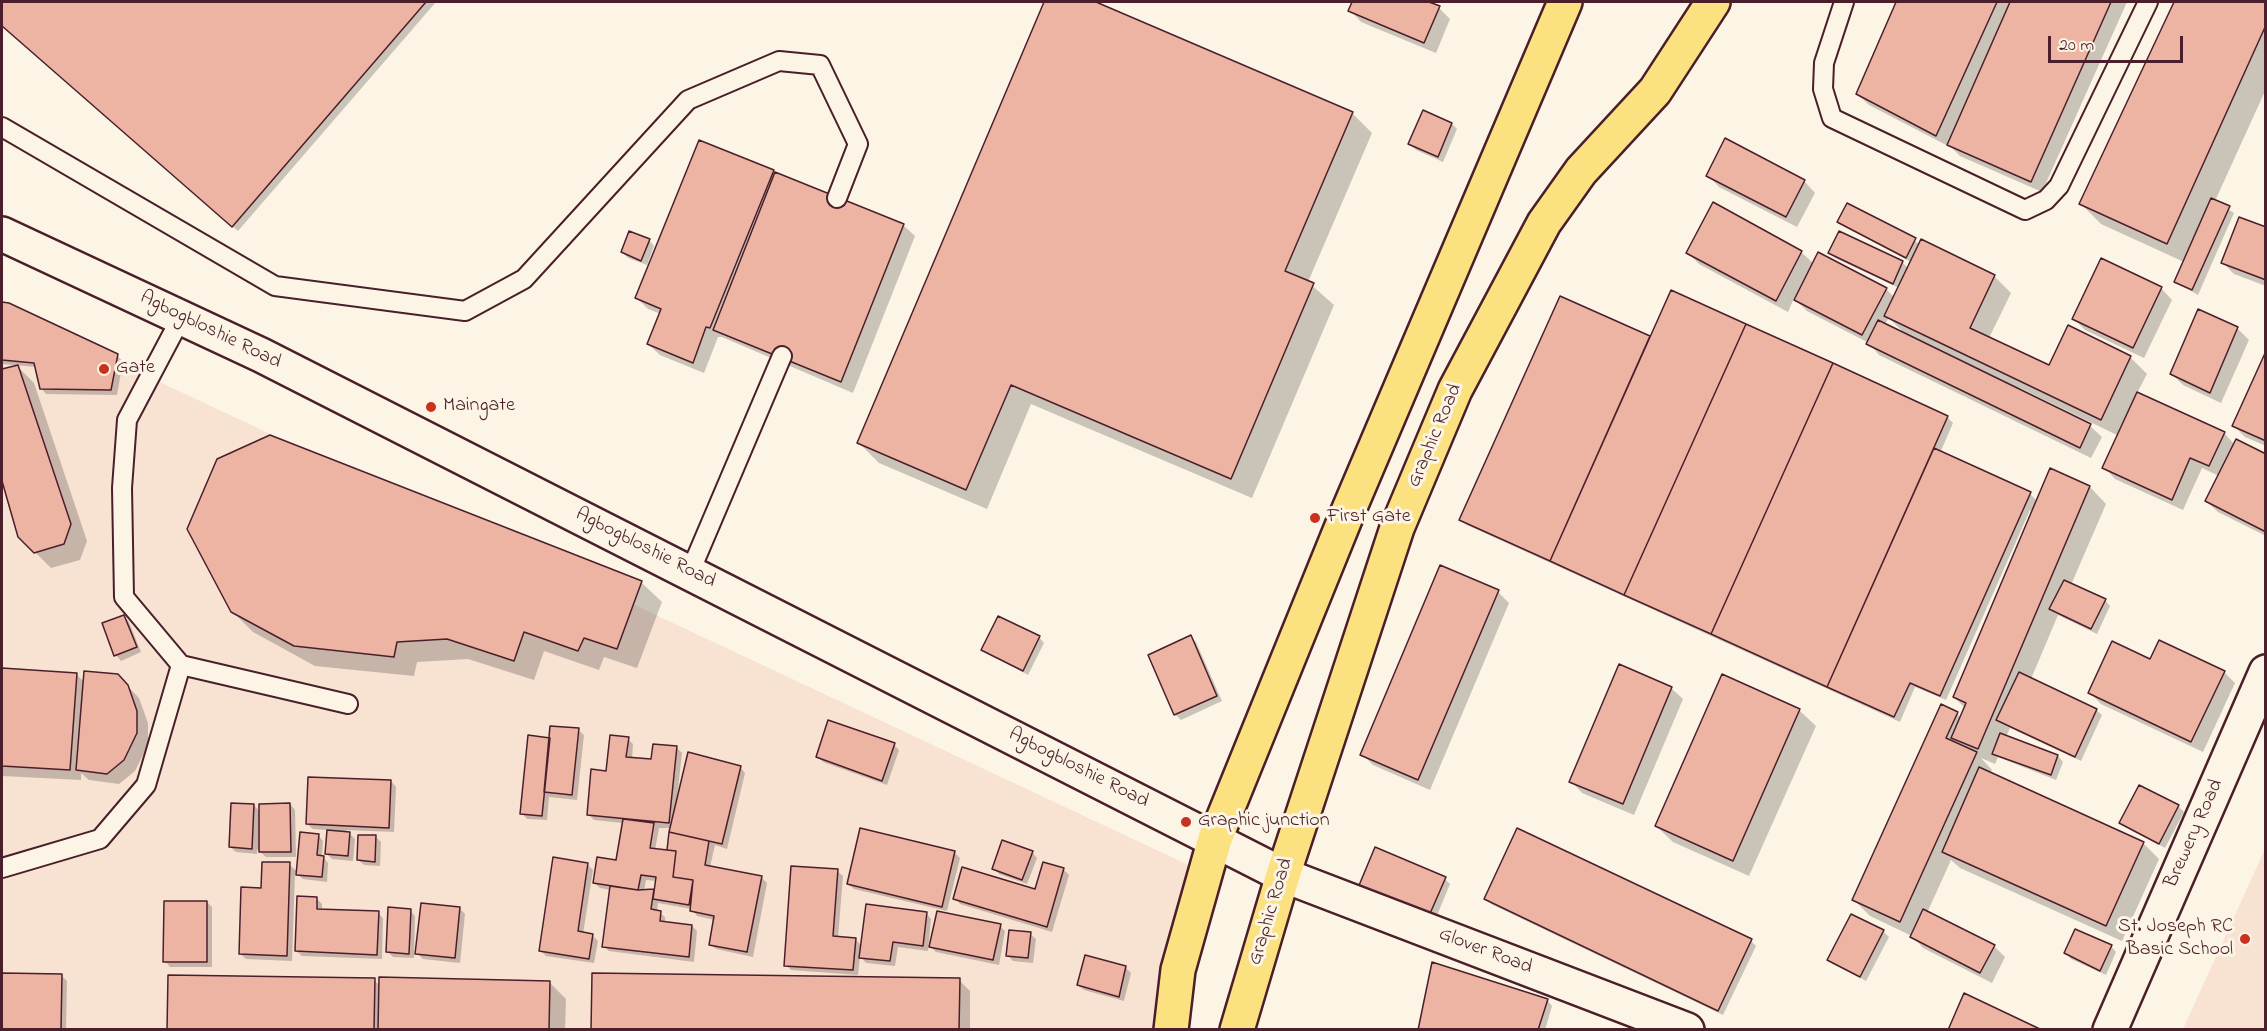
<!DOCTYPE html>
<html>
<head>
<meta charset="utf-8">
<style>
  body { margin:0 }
  #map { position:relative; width:2267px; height:1031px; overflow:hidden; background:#fcf5e5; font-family:"Indie Flower",sans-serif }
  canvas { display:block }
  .frame { position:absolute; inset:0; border:3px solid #4a1f2b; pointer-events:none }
  .scale { position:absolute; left:2048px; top:36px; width:135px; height:27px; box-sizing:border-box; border:3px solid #4a1f2b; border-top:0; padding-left:8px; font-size:18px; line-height:21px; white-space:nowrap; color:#4a1f2b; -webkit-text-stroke:4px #fcf5e5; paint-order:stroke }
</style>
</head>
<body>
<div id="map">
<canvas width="2267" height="1031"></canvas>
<div class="frame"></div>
<div class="scale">20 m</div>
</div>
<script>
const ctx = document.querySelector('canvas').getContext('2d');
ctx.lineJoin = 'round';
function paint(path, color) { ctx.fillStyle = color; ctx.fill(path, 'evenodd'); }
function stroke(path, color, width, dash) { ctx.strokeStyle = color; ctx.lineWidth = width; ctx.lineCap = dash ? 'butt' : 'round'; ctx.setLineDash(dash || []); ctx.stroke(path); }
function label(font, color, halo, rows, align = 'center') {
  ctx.font = font + ' "Indie Flower",sans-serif'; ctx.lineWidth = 6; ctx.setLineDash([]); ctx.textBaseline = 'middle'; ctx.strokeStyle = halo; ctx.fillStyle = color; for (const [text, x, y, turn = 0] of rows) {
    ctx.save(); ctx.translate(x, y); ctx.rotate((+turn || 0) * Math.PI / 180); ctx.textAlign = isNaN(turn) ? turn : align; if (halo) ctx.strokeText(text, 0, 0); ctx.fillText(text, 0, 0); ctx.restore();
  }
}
paint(new Path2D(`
  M2,308L1197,869L1164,1029L2,1030Z
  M2265,849V1029H2183Z`), '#f8e2d2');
paint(new Path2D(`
  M2,2H436L238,231L2,25Z
  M1046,2H1092L1352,113L1372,133L1308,282L1334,305L1252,498L1031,404L987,509L879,463L858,442Z
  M1354,2H1425L1439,8L1450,19L1436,53L1361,22L1350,10Z
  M1897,2H2127L2042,192L1960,156L1948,144V146L1869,105L1857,94Z
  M2175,2H2266V89L2215,201L2234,213L2198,295L2176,282L2184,262L2101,224L2081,204Z
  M1424,112L1452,124L1457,129L1443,162L1416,150L1410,144Z
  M773,171L903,225L915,236L853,393L722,337H718L704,373L660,355L648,344L661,314L648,309L637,298Z
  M1708,175L1804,181L1815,193L1797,227L1719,187Z
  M1848,205L1920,244L1921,241L1994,276L2011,293L1989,338L2049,367L2069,327L2130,357L2147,374L2137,393L2224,433L2235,445L2266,456V536L2218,512L2206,501L2219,476L2202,468L2183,510L2115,479L2104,467L2119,436L2020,388L2019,391L2090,426L2102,437L2091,458L1879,355L1869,343L1807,311L1794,298L1788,312L1699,264L1688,253L1801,252L1814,264L1819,254L1886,289L1895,298L1899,288L1835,258L1830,253L1840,233L1903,263L1908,268L1911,262L1845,227L1839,222ZM1889,318L1907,336L1884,325Z
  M2266,229V286L2234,274L2223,263Z
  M649,240L654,246L647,265L628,258L622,252Z
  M2161,288L2172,300L2144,358L2085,330L2074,319Z
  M1561,298L1651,338L1947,417L1953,423L1940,453L2030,494L2037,501L2050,470L2090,487L2106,504L2071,585L2105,600L2110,606L2097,634L2058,615L2031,679L2096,710L2102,715L2081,761L2010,728L2006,737L2058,756L2063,762L2056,780L1998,757L1995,764L1981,758L1992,770L1990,774L2143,843L2159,859L2122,941L1960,868L1951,860L1927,913L1994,946L2005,957L1992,983L1923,948L1912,936L1870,916L1854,900L1957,713L1961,718L1965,708L1954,697L2033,512L2030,510L1946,700L1915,687L1900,722L1467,525L1461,520Z
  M9,304L117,356L123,361L117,395L46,394L41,388L36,367L2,364V306Z
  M2237,328L2249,340L2221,403L2183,385L2172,374Z
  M2266,355V446L2245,437L2234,426Z
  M18,367L34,383L87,541L80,560L51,568L19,536L2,476V370Z
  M641,582L662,602L637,668L604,657L599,670L544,651L534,680L468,659L417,662L414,676L315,666L253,632L232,611Z
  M1498,592L1509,603L1430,790L1373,765L1362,754Z
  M124,616L129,622L141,652L121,661L116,655Z
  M1039,637L1044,643L1028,675L983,650Z
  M1191,637L1196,642L1222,701L1181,720L1176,715L1150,655Z
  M2,670L76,674L85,683L117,675L139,698L148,723V745L135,771L119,784L89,780L81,773V780L2,776Z
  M2224,672L2235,683L2203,752L2101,704L2090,693Z
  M1671,688L1683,699L1634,815L1582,793L1571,781Z
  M1799,710L1816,726L1749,876L1673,842L1656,826Z
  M578,730L584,735L577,800L549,797L547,820L527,819L522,813L551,739Z
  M628,739L633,744L632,759L652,761L676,747L682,753L677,798L740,767L745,773L727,849L715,845L710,867L762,878L767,883L753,957L716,949L710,944L715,920L697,916L692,909L658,903L657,911L665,917V923L692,926L697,931L694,962L609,951L604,946L611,890L600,888L594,883L617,861L623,823L594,820L589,815L607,772ZM659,828H673L668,851L655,850ZM646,880L657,881L656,891H644Z
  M894,745L899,750L887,785L823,762L818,757Z
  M391,781L396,787L394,832L346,830L355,839L353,861L332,859L327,854L328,830L313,829L307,824Z
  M290,804L295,810L296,857H266L257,849V854L236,852L230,847L254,805L260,812Z
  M2178,806L2184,812L2165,848L2121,823Z
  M318,835L323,841L322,856L328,863L327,882L303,879L295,872L292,961L246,959L240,954L263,890L289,864L297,872Z
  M376,837L381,842L380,866L364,865L359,860Z
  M954,852L960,858L947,911L854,889L848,884Z
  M1032,852L1037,858L1027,884L999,874L994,868Z
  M587,864L593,870L583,934L592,935L598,941L594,963L546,956L540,950Z
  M1044,864L1064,870L1069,875L1052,932L960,904L955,898L1036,891Z
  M837,871L843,876L838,938L855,939L862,946L926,913L931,919L928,951L898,947L895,966L866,963L860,956L858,975L791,970L786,965Z
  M1445,879L1450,884L1431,930L1362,901Z
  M316,898L322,904V910L378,913L383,918L382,959L302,956L296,951Z
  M1486,898L1751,941L1756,946L1723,1015L1491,904Z
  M207,902L212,907V967H170L165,961Z
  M460,909L465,914L460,963L423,959L417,953Z
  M410,910L415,916L414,958L393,957L388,952Z
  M1000,926L1005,931L999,965L936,952L931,947Z
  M1883,931L1889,937L1866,981L1829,960Z
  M1030,934L1036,939L1033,963L1013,961L1008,956Z
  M2111,946L2116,952L2106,975L2071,959L2066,953Z
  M1126,968L1131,973L1124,1001L1084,990L1078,985Z
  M2,975H61L67,981L66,1030H2Z
  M374,980L380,986L550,983L566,999L565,1030H168Z
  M959,980L970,991V1030H593Z
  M1547,1000L1552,1006L1545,1030H1420Z`), '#0003');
const building = new Path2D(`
  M2,2H426L232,227L2,26Z
  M1044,2H1096L1353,112L1285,271L1314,283L1231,479L1011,385L966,490L857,443Z
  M1352,2H1429L1440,6L1424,43L1348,11Z
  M1896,2H1997L1936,136L1856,94Z
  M2010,2H2111L2031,182L1947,145Z
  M2174,2H2266V25L2167,244L2079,204Z
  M1423,110L1452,123L1438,157L1408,144Z
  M1725,138L1805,180L1786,217L1706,176Z
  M699,140L774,170L710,328L706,327L693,363L647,344L661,309L635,298Z
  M775,172L904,224L841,382L713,330Z
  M2211,198L2230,206L2192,290L2174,282Z
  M1713,202L1802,251L1776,301L1686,253Z
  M1847,203L1916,238L1906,258L1837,222Z
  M2239,217L2266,227V280L2221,263Z
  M629,231L650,239L641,261L621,252Z
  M1839,231L1903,261L1893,284L1828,253Z
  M1921,239L1995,275L1970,328L2049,365L2068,325L2131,356L2101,420L1884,316Z
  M1818,252L1887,288L1862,335L1794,300Z
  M2101,258L2162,287L2133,348L2072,319Z
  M1671,290L1746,324L1624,595L1550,561Z
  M1560,296L1650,336L1550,561L1459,520Z
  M2,302L9,303L118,354L111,390L40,389L34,363L2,360Z
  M2198,309L2238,327L2210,393L2170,374Z
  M1878,320L2091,424L2080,448L1866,344Z
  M1746,324L1833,363L1711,634L1624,595Z
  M2266,351V441L2232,426Z
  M1833,363L1948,416L1827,687L1711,634Z
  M18,365L71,524L64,544L34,553L18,537L2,481V369Z
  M2137,392L2225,432L2209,466L2190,458L2172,500L2102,468Z
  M270,435L642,581L617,649L584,638L578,651L524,632L514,661L447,639L397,642L394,657L294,646L231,612L187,529L217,459Z
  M2236,439L2266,454V532L2205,501Z
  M1934,448L2031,492L1940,696L1910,683L1894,717L1827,687Z
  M2050,468L2090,486L1978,749L1951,738L1966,703L1953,697Z
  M1440,565L1499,590L1418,780L1360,755Z
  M2064,580L2106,599L2091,629L2049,609Z
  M124,615L137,647L114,656L102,623Z
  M998,616L1040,636L1023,671L981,650Z
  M1191,635L1217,696L1174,715L1148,655Z
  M2159,640L2225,671L2191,742L2088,693L2112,641L2150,659Z
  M1619,664L1672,687L1623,804L1569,782Z
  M2,668L77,673L70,770L2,766Z
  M84,671L118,674L128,685L137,711V733L124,760L107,774L76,770Z
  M2019,672L2097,709L2075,757L1996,720Z
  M1722,674L1800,709L1733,861L1655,826Z
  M1941,704L1958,712L1946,738L1977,752L1900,922L1852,900Z
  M828,720L895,743L882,781L816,757Z
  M550,726L579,728L572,795L544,792Z
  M2000,733L2058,755L2051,775L1992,754Z
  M528,735L550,738L542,816L520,814Z
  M610,735L629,737L626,757L651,759L653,744L677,746L669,823L587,815L591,769L606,771Z
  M688,752L741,766L722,844L669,832Z
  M1979,767L2144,842L2106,926L1942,852Z
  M308,777L391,780L389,828L306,824Z
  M2139,785L2179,805L2159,844L2119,823Z
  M231,803L254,804L252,849L229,847Z
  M290,803L291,852H259V804Z
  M623,819L654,823L650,848L676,851L673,877L693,880L689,905L653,899L656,877L641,875L638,890L593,883L597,857L616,860Z
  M860,828L955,851L942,907L847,884Z
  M1517,828L1752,939L1718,1011L1484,899Z
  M327,830L350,832L348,856L325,854Z
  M300,832L319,834L317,855L324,856L322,877L296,875Z
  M669,832L709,841L705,865L762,876L747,952L709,945L714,916L690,911L693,880L673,877L676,851L667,850Z
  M358,835H376L375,862L357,860Z
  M1002,840L1033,851L1022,880L992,869Z
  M1375,847L1446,877L1425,925L1355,895Z
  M553,857L588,863L578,931L593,934L589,959L539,951Z
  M262,862H290L287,956L239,954L241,887L261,888Z
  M1043,862L1064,868L1047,927L953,899L962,867L1035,889Z
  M791,866L838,869L833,936L856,938L853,970L784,966Z
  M610,886L638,890L654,889L651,909L661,911L660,921L692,925L689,957L602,947Z
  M297,896L317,897V909L379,911L377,955L295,951Z
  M164,901H207V962H163Z
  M421,903L460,907L455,958L415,954Z
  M866,904L927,912L923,946L893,942L890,961L859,958Z
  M388,907L411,909L409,954L386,952Z
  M1923,909L1995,945L1980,973L1910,937Z
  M937,911L1001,924L993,960L929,947Z
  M1851,914L1884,930L1860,977L1827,960Z
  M2075,929L2112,945L2100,971L2064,953Z
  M1009,930L1031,932L1028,958L1006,956Z
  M1085,955L1126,966L1119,997L1077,985Z
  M1432,962L1548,999L1538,1030H1418Z
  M2,973L62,974L61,1030H2Z
  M592,973L960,978L959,1030H591Z
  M168,975L375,978L374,1030H167Z
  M379,977L550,981L549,1030H378Z
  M1964,993L2042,1030H1948Z`);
paint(building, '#edb4a4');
stroke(building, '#4a1f2b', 1.5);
const service = new Path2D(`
  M1844,2L1824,63L1823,89L1832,118L2025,210L2046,200L2059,186L2148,2
  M2,127L275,286L465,311L524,279L688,100L779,61L820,65L858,144L837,198
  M182,316L127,420L122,488L124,597L181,665L348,704
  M690,572L782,356
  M2,868L100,839L146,785L181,665`);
const minor = new Path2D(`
  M2,234L261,355L1283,875L1687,1030`);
const tertiary = new Path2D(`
  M2110,1030L2266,672`);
const primary = new Path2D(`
  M1171,1030L1178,970L1215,839L1347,514L1565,2
  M1237,1030L1283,875L1397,528L1455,390L1544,223L1581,171L1655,91L1713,2`);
stroke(service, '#4a1f2b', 22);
stroke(minor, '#4a1f2b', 38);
stroke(tertiary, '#4a1f2b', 38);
stroke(primary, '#4a1f2b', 38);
stroke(service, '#fcf5e5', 18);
stroke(minor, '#fcf5e5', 33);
stroke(tertiary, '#fcf5e5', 33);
stroke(primary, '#fbe180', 33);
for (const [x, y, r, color] of [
  [104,369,6,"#c8321e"],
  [431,407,6,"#c8321e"],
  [1315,518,6,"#c8321e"],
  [1186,822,6,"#c8321e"],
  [2245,939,6,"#c8321e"]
]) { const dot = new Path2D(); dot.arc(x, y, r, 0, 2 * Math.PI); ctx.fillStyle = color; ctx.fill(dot); stroke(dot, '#fcf5e5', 2); }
label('20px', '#4a1f2b', '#fcf5e5', [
  ["Agbogbloshie Road",210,331,26],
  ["Graphic Road",1436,436,-67],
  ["Agbogbloshie Road",645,549,27],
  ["Agbogbloshie Road",1078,769,27],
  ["Brewery Road",2195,834,-66],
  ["Graphic Road",1272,912,-73],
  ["Glover Road",1485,952,21]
]);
label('20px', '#4a1f2b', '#fcf5e5', [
  ["Gate",116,369],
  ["Maingate",443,407],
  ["First Gate",1327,518],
  ["Graphic junction",1198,822],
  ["St. Joseph RC",2233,928,"right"],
  ["Basic School",2233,951,"right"]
], 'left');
</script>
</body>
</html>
